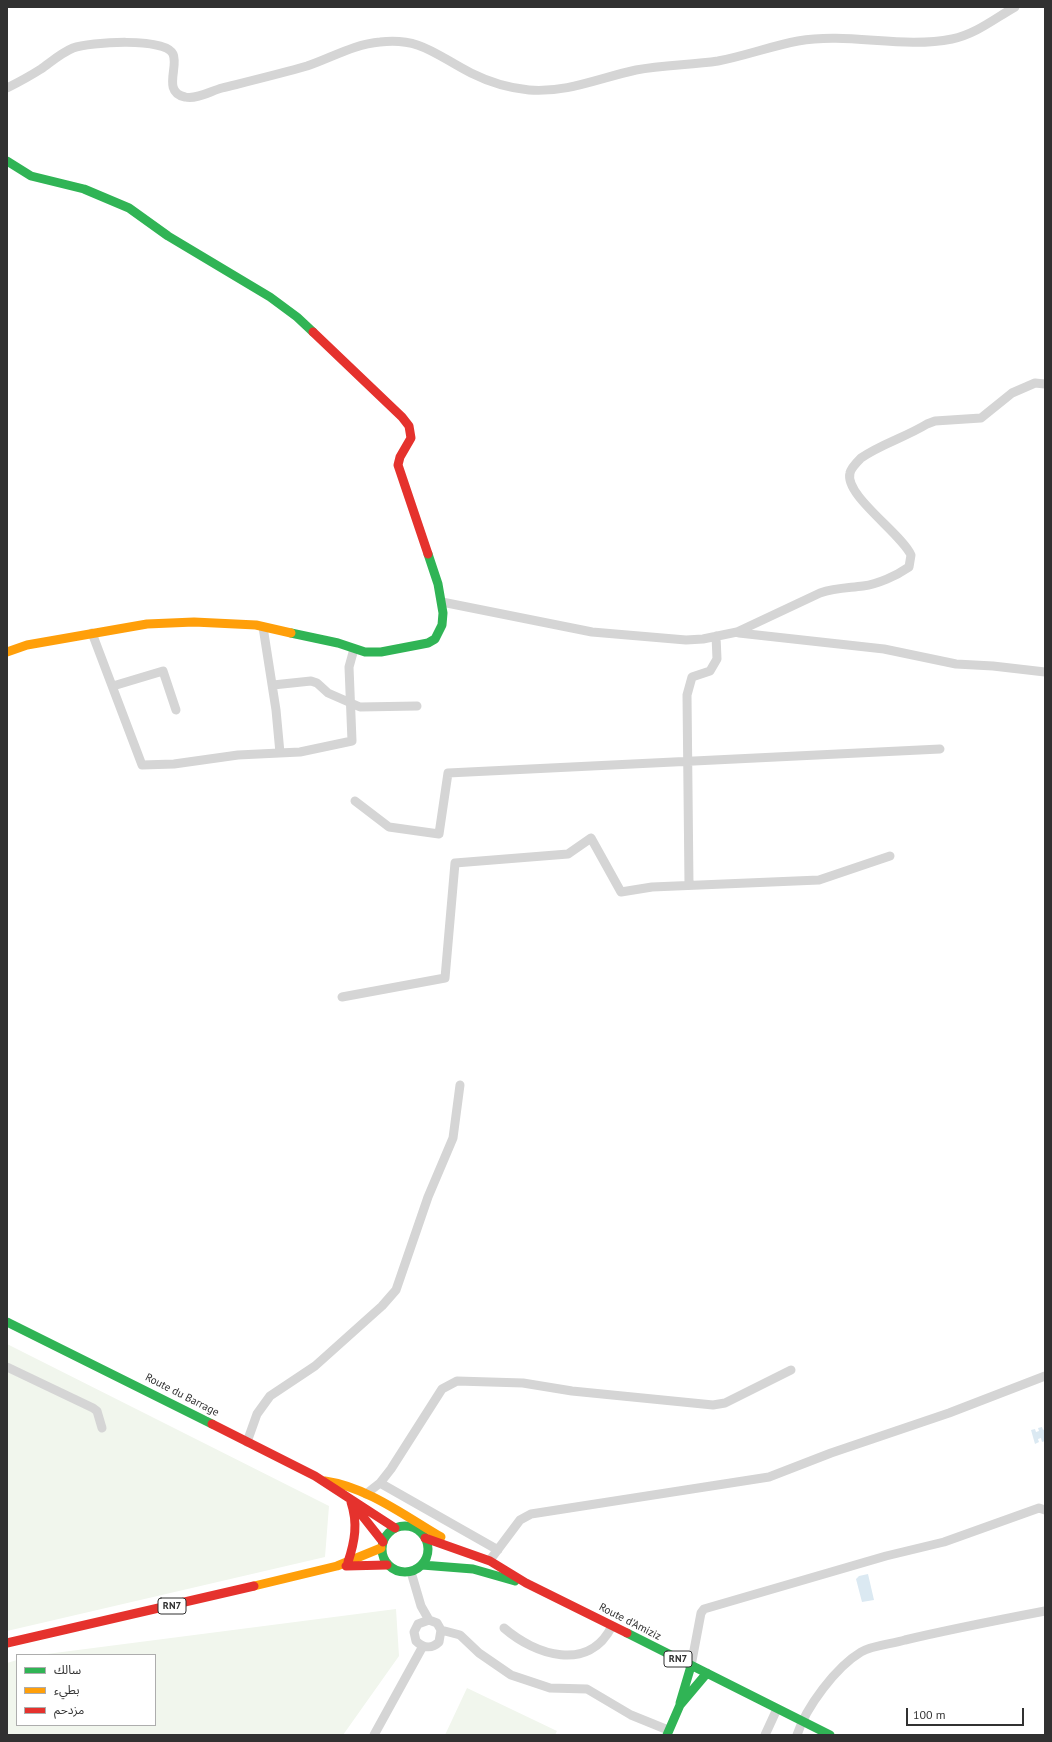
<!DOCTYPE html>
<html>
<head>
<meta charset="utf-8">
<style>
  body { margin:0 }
  #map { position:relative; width:1052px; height:1742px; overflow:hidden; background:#fff; font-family:"PT Sans","Noto Sans Arabic",sans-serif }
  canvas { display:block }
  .frame { position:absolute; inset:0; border:8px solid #313131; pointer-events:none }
  .legend { position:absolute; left:16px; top:1654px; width:140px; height:72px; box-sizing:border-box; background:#fff; border:1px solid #adadad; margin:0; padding:5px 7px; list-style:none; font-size:12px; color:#313131 }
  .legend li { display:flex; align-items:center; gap:8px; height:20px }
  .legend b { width:20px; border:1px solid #adadad }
  .scale { position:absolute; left:906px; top:1708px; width:118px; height:18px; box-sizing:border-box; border:2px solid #313131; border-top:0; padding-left:5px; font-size:12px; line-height:14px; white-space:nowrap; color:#313131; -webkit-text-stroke:3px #fff; paint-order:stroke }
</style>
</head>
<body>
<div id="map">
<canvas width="1052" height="1742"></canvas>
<div class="frame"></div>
<ul class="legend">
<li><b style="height:5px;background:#30b455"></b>سالك</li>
<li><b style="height:5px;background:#ff9f0a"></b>بطيء</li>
<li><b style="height:5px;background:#e5322d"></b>مزدحم</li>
</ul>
<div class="scale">100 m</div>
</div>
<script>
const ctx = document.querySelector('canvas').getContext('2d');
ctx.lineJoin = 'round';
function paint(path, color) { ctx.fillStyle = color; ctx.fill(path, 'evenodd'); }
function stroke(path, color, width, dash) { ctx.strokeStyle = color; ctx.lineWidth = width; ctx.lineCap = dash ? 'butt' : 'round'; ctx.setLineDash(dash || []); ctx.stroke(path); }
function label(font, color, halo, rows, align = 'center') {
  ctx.font = font + ' "PT Sans",sans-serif'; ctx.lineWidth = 4; ctx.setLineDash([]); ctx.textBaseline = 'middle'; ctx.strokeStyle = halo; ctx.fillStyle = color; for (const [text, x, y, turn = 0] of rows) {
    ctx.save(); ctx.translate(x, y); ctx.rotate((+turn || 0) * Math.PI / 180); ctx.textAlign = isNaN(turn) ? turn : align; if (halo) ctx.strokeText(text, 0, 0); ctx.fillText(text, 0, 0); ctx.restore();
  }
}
paint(new Path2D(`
  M7,1344L329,1506L325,1557L7,1631Z
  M396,1609L399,1656L343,1735H7V1663L17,1660V1725H155V1655H39Z
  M467,1688L557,1731L555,1735H445Z`), '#f1f6ed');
paint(new Path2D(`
  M1042,1427L1043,1430L1045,1429V1441L1042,1442L1041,1438L1038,1439L1039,1442L1035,1444L1031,1430L1035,1429L1036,1432L1039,1431L1038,1428Z
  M868,1574L874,1600L862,1602L856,1579L859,1576Z`), '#dbe9f2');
stroke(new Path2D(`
  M7,88C19,82 30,76 41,69C51,62 61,53 73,48C89,42 166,37 173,54C179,67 162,92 185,97C196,100 211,91 222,88C250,81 279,74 307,66C331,58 354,44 380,42C421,37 437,56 471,73C489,82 508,88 529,90C567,93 599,78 636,70C663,65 691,65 718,61C745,56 771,46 798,41C849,32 901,49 952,39C976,34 994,19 1015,7
  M442,602L592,632L686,640L703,639L737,632L820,593C835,588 848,588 863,586C878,584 896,576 909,567L911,555C901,533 844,495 850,473C851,468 858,461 861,458C881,444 906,437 927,424L935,421L981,418L1012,393L1035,383L1045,384
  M263,627L276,710L280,753
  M92,633L142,765L174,764L238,755L300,752L352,741L349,667L354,649
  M739,633L884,649L956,664L993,666L1045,672
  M273,685L311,681L317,683L328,693L360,707L417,706
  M113,686L163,671L176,710
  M355,801L389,827L439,834L448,773L940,749
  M689,885L687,695L692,677L710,671L717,659L716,636
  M342,997L445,978L455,863L568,854L591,838L621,892L652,887L819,880L890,856
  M7,1367L93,1408L97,1411L102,1428
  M247,1442L257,1414L270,1396L315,1366L382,1306L396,1290L428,1197L453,1138L460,1085
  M380,1483L498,1550
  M366,1494L380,1483L391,1469L442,1389L457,1381L523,1383L572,1391L713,1405L725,1403L791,1370
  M490,1560L520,1520L531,1514L769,1477L831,1453L949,1413L1045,1376
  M411,1572L421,1606L429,1620L437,1623L441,1630L439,1642C432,1649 423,1648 416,1641L414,1632L418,1624L429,1620
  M504,1628C535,1655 589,1673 612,1626
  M441,1630L460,1635L479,1653L511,1675L550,1688L587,1689L631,1715L668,1730
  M691,1666L701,1613L704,1609L886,1556L944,1542L1039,1508L1045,1510
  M374,1735L423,1646
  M765,1735L777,1709
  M797,1735C806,1707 836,1667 861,1652C873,1645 892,1644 905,1640C951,1629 998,1620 1045,1611`), '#d5d5d5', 9);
stroke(new Path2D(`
  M7,161L31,176L84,189L129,208L168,236L270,297L297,317L313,332
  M291,633L338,643L365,652H381L428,643L435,639L442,625L443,613L438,584L428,554
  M7,1322L212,1424
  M382 1549a23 23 0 1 1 46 0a23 23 0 1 1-46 0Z
  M422,1565L473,1569L515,1581
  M627,1633L830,1735
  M680,1703L691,1666
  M667,1735L680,1705L707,1673`), '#30b455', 9);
stroke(new Path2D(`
  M7,652L27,645L147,624L194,622L256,625L291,633
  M325,1481C367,1487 405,1516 441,1537
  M254,1586L337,1566L381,1548`), '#ff9f0a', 9);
stroke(new Path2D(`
  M313,332L402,417L409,426L411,438L400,457L398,465L428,554
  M212,1424L315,1476L395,1528
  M353,1504L383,1542
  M425,1538L490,1561L526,1583L627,1633
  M348,1562C355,1541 358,1523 351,1502
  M346,1566L387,1565
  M7,1643L254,1586`), '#e5322d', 9);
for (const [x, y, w] of [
  [172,1606,28],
  [678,1659,28]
]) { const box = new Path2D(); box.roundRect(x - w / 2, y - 8, w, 16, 3); ctx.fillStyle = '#fff'; ctx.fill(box); stroke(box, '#313131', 1); }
label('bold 10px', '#313131', null, [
  ["RN7",172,1606],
  ["RN7",678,1659]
]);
label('11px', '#313131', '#fff', [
  ["Route du Barrage",182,1395,27],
  ["Route d'Amiziz",630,1622,27]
]);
</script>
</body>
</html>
